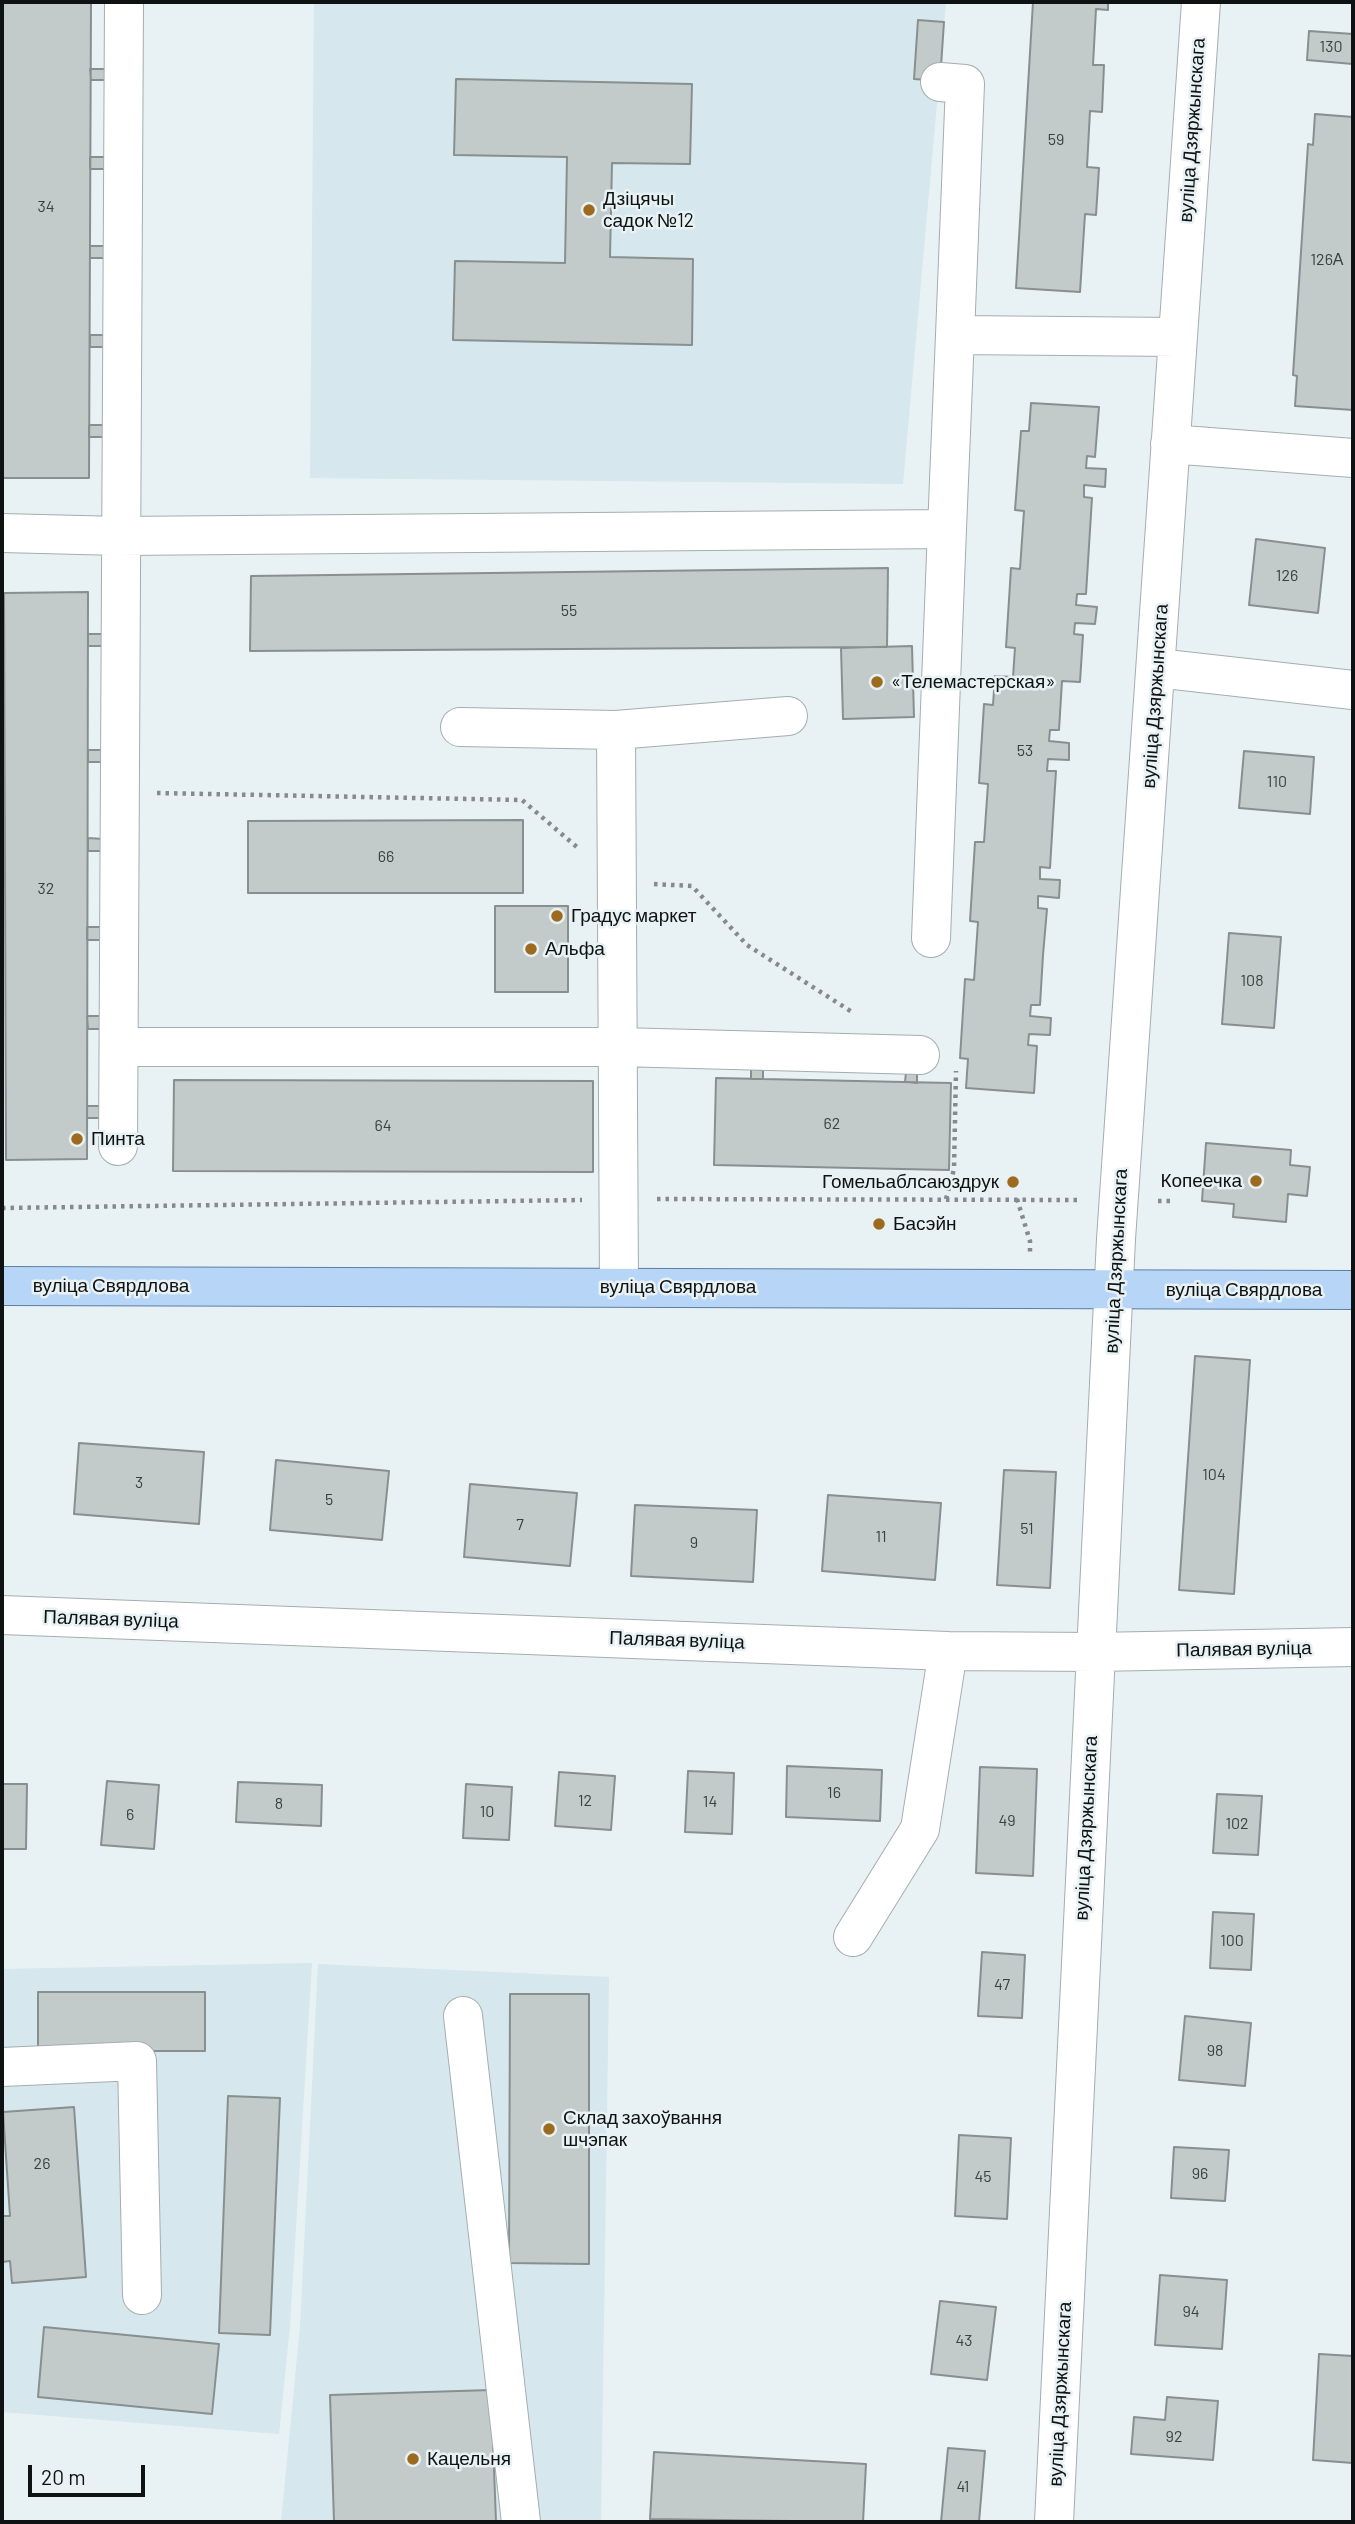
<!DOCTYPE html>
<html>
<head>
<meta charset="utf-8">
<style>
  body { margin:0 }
  #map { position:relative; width:1355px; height:2524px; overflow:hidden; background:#e8f1f4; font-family:Barlow,sans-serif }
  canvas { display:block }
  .frame { position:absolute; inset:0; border:4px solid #0f1213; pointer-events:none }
  .scale { position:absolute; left:28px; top:2465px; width:117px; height:32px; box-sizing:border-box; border:4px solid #0f1213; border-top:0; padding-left:9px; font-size:21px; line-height:24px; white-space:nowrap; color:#0f1213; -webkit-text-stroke:5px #e8f1f4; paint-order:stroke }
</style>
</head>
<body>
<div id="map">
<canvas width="1355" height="2524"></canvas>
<div class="frame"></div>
<div class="scale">20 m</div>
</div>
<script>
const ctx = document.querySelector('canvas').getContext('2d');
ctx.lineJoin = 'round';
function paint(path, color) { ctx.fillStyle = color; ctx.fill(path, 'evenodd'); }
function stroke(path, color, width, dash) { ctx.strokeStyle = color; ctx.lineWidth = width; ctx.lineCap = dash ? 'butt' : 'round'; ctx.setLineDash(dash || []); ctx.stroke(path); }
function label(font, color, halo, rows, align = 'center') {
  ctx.font = font + ' Barlow,sans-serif'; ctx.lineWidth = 5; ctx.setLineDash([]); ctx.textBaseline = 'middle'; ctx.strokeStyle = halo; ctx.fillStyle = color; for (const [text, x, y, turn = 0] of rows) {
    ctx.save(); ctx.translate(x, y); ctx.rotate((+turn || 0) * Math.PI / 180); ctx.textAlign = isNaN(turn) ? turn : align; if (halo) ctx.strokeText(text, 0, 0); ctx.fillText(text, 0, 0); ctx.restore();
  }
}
paint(new Path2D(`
  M314,2H946L903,484L310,478Z
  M312,1963L290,2326L279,2434L2,2412V1969Z
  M318,1964L609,1977L601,2522H281L300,2327Z`), '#d6e7ed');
const building = new Path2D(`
  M2,2H91L89,478H2Z
  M1033,2H1108V10L1096,9L1093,65H1104L1102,112L1090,111L1087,167L1099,168L1096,215L1085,214L1080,292L1016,288Z
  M918,20L944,22L940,81L914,79Z
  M1309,31L1353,34V64L1307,60Z
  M90,69H106V80H91Z
  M456,79L692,84L690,164L612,163L610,257L693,259L692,345L453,340L455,261L565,263L567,157L454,155Z
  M1315,114L1353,117V410L1295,406L1297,376L1293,375L1308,144L1313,145Z
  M90,157H106V169H90Z
  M90,246H106V258H90Z
  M90,335H107V347H90Z
  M1031,403L1099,407L1095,457L1087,456L1086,468L1106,469L1105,487L1084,485V497L1092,498L1086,594H1077L1076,605L1097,607L1095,624L1075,623L1074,634L1083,635L1080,682L1062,681L1059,730H1050L1049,741L1069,743V760L1048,759L1047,771H1056L1053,818L1050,868L1040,867V879L1060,880L1059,898L1038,896V908L1047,909L1043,955L1040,1005H1031L1030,1016L1051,1018L1050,1035L1029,1034L1028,1045L1037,1046L1034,1093L966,1088L968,1059L960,1058L965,979L974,980L978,922L970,921L975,842H984L988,784L979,783L984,704L993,705L995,676L1013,677L1015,648L1006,647L1011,568L1020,569L1024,511L1015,510L1021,431H1029Z
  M89,425H103V437H89Z
  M1256,539L1325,548L1318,613L1249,605Z
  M888,568L887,647L250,651L251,576Z
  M88,592L87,1159L6,1160L4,593Z
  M88,634H103V646H88Z
  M912,646L914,717L843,719L841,648Z
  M88,750H103V762H88Z
  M1244,751L1314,757L1310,814L1239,808Z
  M523,820V893H248V821Z
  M88,838L103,839L104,851H88Z
  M495,906H568V992H495Z
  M87,927H104V940H87Z
  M1229,933L1281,937L1274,1028L1222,1024Z
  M87,1016H104V1029H88Z
  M751,1069L763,1070V1079H751Z
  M906,1072H917V1083L905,1082Z
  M716,1078L951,1083L949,1170L714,1165Z
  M174,1080L593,1081V1172L173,1171Z
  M87,1106H101V1118H87Z
  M1206,1143L1291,1150L1290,1165L1310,1167L1307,1196L1288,1194L1286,1222L1233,1217L1234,1204L1202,1201Z
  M1195,1356L1250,1360L1234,1594L1179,1590Z
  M79,1443L204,1452L199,1524L74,1514Z
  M276,1460L389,1471L382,1540L270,1530Z
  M1004,1470L1056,1472L1050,1588L997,1585Z
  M470,1484L577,1493L570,1566L464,1557Z
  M828,1495L941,1503L935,1580L822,1571Z
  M635,1505L757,1510L753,1582L631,1576Z
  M787,1766L882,1770L880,1821L786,1817Z
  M980,1767L1037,1769L1033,1876L976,1873Z
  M688,1771L734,1773L732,1834L685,1832Z
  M559,1772L615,1776L611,1830L555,1826Z
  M107,1781L159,1785L154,1849L101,1845Z
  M238,1782L322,1785L321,1826L236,1822Z
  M2,1784H27L26,1849H2Z
  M466,1784L512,1787L509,1840L463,1838Z
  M1217,1794L1262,1796L1258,1855L1213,1853Z
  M1213,1912L1254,1914L1251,1970L1210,1968Z
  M982,1952L1025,1955L1022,2018L978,2016Z
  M38,1992H205V2051H38Z
  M510,1994H589V2264L509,2263Z
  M1185,2016L1251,2023L1245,2086L1179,2080Z
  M228,2096L280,2098L270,2335L219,2333Z
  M74,2107L86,2277L12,2283L10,2261L2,2262V2216H10L3,2112Z
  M959,2135L1011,2138L1007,2219L955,2216Z
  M1174,2147L1229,2150L1225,2201L1171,2198Z
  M1160,2275L1227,2280L1222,2349L1155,2345Z
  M940,2301L996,2307L987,2380L931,2374Z
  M44,2327L219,2344L212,2414L38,2397Z
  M1319,2354L1353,2356V2463L1313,2460Z
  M491,2390L496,2522H334L330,2395Z
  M1167,2397L1218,2401L1213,2460L1131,2454L1134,2417L1165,2420Z
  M948,2448L985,2451L979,2522H941Z
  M654,2452L866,2464L863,2522L650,2519Z`);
paint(building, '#c2cbca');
stroke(building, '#87908f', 2);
const minor = new Path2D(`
  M940,82L965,84L955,335L1178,337
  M1170,444L1353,458
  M2,533L119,536L947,529L955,335
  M1157,668L1353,690
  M460,727L616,730L788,716
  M616,730L619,1287
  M931,938L947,529
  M119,1047H619L920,1055
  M118,1146L124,2
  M2,1615L948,1651L1095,1652L1353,1647
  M853,1937L920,1829L948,1651
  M463,2016L521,2522
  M2,2067L137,2061L142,2295
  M1054,2522L1116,1239L1201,2`);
const major = new Path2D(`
  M2,1286L1353,1290`);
stroke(minor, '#a5adaf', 40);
stroke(major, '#5d7fa3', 40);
stroke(new Path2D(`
  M157,793L522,800L578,848
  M654,884L692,886L747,945L852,1012
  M657,1199L1079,1200
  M946,1199L954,1169L956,1071
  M1017,1199L1030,1241V1252
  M1158,1201H1174
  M2,1208L582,1200`), '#858b8d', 4.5, [3.5, 5]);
stroke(minor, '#fff', 38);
stroke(major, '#b7d5f6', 38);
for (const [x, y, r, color] of [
  [589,210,7,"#9d6b20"],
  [877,682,7,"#9d6b20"],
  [557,916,7,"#9d6b20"],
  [531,949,7,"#9d6b20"],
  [77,1139,7,"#9d6b20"],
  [1256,1181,7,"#9d6b20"],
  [1013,1182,7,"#9d6b20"],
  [879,1224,7,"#9d6b20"],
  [549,2129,7,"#9d6b20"],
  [413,2459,7,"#9d6b20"]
]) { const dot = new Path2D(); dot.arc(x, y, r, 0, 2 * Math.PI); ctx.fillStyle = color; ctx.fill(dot); stroke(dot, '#e8f1f4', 2.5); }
label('16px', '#3c4041', null, [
  ["130",1331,47],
  ["59",1056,140],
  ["34",46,207],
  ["126А",1327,260],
  ["126",1287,576],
  ["55",569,611],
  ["53",1025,751],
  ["110",1277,782],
  ["66",386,857],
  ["32",46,889],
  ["108",1252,981],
  ["62",832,1124],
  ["64",383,1126],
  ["104",1214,1475],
  ["3",139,1483],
  ["5",329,1500],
  ["7",520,1525],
  ["51",1027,1529],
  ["11",881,1537],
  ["9",694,1543],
  ["16",834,1793],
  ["12",585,1801],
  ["14",710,1802],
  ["8",279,1804],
  ["10",487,1812],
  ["6",130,1815],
  ["49",1007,1821],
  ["102",1237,1824],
  ["100",1232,1941],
  ["47",1002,1985],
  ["98",1215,2051],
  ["26",42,2164],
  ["96",1200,2174],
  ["45",983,2177],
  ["94",1191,2312],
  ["43",964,2341],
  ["92",1174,2437],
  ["41",963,2487]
]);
label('19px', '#0f1213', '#e8f1f4', [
  ["вуліца Дзяржынскага",1192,130,-86],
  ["вуліца Дзяржынскага",1155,696,-86],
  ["вуліца Дзяржынскага",1116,1261,-87],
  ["вуліца Свярдлова",111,1286],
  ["вуліца Свярдлова",678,1287],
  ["вуліца Свярдлова",1244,1290],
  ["Палявая вуліца",111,1619,2],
  ["Палявая вуліца",677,1640,2],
  ["Палявая вуліца",1244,1649,-1],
  ["вуліца Дзяржынскага",1086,1828,-87],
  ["вуліца Дзяржынскага",1060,2394,-87]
]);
label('19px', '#0f1213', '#e8f1f4', [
  ["Дзіцячы",603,199],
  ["садок №12",603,221],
  ["«Телемастерская»",891,682],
  ["Градус маркет",571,916],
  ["Альфа",545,949],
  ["Пинта",91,1139],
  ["Копеечка",1242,1181,"right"],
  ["Гомельаблсаюздрук",999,1182,"right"],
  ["Басэйн",893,1224],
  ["Склад захоўвання",563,2118],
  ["шчэпак",563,2140],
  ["Кацельня",427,2459]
], 'left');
</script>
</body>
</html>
